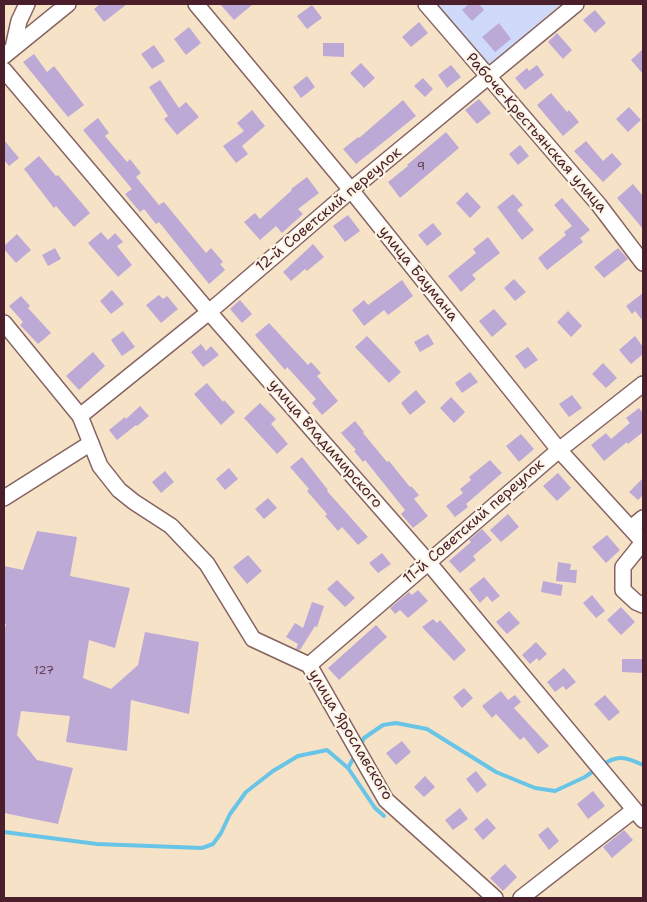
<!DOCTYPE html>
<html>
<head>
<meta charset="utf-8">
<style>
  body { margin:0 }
  #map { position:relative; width:647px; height:902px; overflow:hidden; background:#f6e2c6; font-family:"Shantell Sans",sans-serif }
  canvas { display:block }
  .frame { position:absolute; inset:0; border:5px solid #4a1f2b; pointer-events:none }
</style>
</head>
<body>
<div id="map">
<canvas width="647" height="902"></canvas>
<div class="frame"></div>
</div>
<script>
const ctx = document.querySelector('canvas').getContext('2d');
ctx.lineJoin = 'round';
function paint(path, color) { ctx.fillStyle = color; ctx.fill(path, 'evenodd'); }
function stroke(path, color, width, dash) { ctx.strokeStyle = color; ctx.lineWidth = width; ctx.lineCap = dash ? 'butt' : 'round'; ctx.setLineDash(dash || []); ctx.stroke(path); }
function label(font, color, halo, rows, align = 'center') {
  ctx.font = font + ' "Shantell Sans",sans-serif'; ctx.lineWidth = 4.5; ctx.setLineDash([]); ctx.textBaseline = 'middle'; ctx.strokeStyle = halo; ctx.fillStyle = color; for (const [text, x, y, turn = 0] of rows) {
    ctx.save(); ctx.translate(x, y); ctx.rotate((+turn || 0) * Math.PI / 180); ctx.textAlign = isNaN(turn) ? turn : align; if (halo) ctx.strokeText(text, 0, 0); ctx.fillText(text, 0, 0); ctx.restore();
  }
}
paint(new Path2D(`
  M434,4H561L487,67Z`), '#cfdafa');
stroke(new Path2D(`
  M360,746L364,738L383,725L396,723L427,729L496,772L535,788L555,791L585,777L595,770
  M601,766C617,754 626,757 643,765
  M348,768L355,755
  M4,832L97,844L202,848L213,844L221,833L230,814L246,792L273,771L298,756L327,750L348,768L375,808L384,816`), '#69c5e7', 4);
paint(new Path2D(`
  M100,4H127L104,22L94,9Z
  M220,4H253L234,20Z
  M469,4H479L484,10L472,21L462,10Z
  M312,5L322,18L307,29L297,16Z
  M595,10L606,23L595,33L583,20Z
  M419,22L428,33L411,47L402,37Z
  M499,23L511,39L495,52L482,37Z
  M189,27L201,43L186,55L174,39Z
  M557,33L572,50L563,59L548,42Z
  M323,43H344V57L323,56Z
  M154,45L165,61L152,69L141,54Z
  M643,49V74L631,60Z
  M34,54L47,72L54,66L84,105L68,117L23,62Z
  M361,63L375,78L364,88L350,73Z
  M451,65L461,77L447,88L438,75Z
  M537,65L544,75L525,90L515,78L527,68L529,71Z
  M307,76L315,87L301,98L293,87Z
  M423,78L433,89L425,97L414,86Z
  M160,80L179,108L186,102L199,117L177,135L164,119L168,116L149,87Z
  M551,93L567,112L569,110L579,122L563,136L537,105Z
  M479,99L491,113L477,124L465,110Z
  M403,100L416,116L356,164L343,149L358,137L359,138Z
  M629,107L641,120L628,132L616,119Z
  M252,110L265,126L242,146L248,154L236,163L223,146L244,131L237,123Z
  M98,118L109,133L105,136L127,162L130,159L141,173L136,177L159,205L164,202L206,253L211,248L223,262L220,264L225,270L209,284L159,222L156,224L144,209L140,212L125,194L132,189L83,130Z
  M446,132L459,148L400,198L388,182L408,166L407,165Z
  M4,140L19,158L9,166L4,160Z
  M586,141L603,161L612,153L622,164L603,182L574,151Z
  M520,145L529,156L518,165L509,154Z
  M39,156L56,176L58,175L90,213L74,227L56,206L54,208L24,169Z
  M307,177L319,193L298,209L303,214L282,233L276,226L260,240L244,222L255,213L260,219L292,190L291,189Z
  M633,184L643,196V229L617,198Z
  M467,192L481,207L470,218L456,203Z
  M513,194L523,205L517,210L534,230L522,240L497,207Z
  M562,198L590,230L580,238L583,242L547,270L538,258L566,235L564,232L572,226L554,205Z
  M348,215L360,231L345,242L333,226Z
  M433,223L442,234L427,246L418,235Z
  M101,232L108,240L115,233L123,242L117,246L132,265L118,277L88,243Z
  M17,234L31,250L16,263L4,249V246Z
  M488,237L500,253L472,275L476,279L461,292L448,276L476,253L473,249Z
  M313,244L324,257L307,271L305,269L291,281L283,272Z
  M55,248L61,259L48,266L42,255Z
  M618,248L628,259L604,278L594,267Z
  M514,279L526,292L515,301L504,288Z
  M402,280L413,296L388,315L384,310L364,326L352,310L364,300L368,305Z
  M112,290L124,304L111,314L100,301Z
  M643,293V321L635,311L632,314L626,306Z
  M159,295L163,299L167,296L178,309L161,323L146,305Z
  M21,296L30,306L28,308L51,333L38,344L20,325L23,322L9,306Z
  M240,300L252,314L242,323L230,309Z
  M494,309L507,324L492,337L479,321Z
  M568,311L582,326L571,337L557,322Z
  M269,323L308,365L311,362L321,373L317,376L338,401L322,415L312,403L316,399L287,367L285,370L255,335Z
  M123,331L135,347L122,356L111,340Z
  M428,334L434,344L420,352L414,342Z
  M367,336L401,372L389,383L355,347Z
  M635,336L643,347V354L631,364L619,350Z
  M201,344L206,351L211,346L219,355L203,367L191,352Z
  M528,347L538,360L525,369L515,356Z
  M93,352L105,366L79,390L66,376Z
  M603,363L617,378L606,388L592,374Z
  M470,372L478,382L462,393L455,383Z
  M207,383L223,402L224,400L235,412L221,425L194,394Z
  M416,390L426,402L410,415L401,403Z
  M572,395L582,408L569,417L559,404Z
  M451,397L465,412L454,423L440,408Z
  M260,403L276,419L271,424L288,444L277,454L244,418Z
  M140,406L149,416L137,426L136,425L117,440L109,430L125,417L126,419Z
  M639,408L643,413V432L628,444L627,442L604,461L591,445L606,433L611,439L630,423L626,418Z
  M355,421L364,432L363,433L387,462L389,461L410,487L411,486L419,495L414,499L428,516L413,528L401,514L405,510L365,460L363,462L354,451L356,450L341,433Z
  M521,434L534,449L519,462L506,446Z
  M302,457L328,490L327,491L368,537L358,545L342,527L338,531L325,516L327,514L307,491L309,489L290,467Z
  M490,460L502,473L466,504L468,507L455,517L446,506L463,493L460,489L471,480L469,477Z
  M229,468L238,479L225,490L216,479Z
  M165,471L174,482L161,493L152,482Z
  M558,473L571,488L557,501L543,486Z
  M643,478V495L638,500L629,492Z
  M268,498L277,508L264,519L255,509Z
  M508,514L519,527L501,542L490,530Z
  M482,529L492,540L473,556L476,560L460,573L449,561L471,542L469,540Z
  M37,531L77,537L70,576L130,588L115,648L89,640L83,678L111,689L138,665L145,632L199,642L189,714L131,700L127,751L66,742L70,716L21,711L17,735L37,760L73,768L58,824L4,813V633L6,624H4V566L23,570Z
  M607,535L620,550L606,563L592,547Z
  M382,553L391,564L378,573L369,563Z
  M248,555L262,571L247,584L233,567Z
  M558,562L571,564L570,570H577L576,583L556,581Z
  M484,577L500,596L492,602L487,596L480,603L469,589Z
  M337,580L355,598L345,607L327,589Z
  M543,581L563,585L561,596L541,592Z
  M418,590L428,601L408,618L400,610L395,614L390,608L409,592L412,595Z
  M592,595L605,611L596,618L583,603Z
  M312,602L324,606L317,627L315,626L300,650L296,649L298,644L286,637L295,623L303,628Z
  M621,607L635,622L621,635L607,620Z
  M509,611L520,623L507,634L496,622Z
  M433,619L437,623L440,620L466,650L454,661L422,627Z
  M376,625L387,637L339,680L328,668Z
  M536,642L547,654L539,661L537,658L530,664L522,655Z
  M622,659H643V673L622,672Z
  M564,668L576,682L566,690L563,686L555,692L547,682Z
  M464,688L473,698L462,708L453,697Z
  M501,691L508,700L515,695L521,702L514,708L549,746L538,754L524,737L520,740L496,714L492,718L482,706Z
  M605,695L620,712L609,721L594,704Z
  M402,741L411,752L396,765L386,753Z
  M476,771L487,785L477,793L466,779Z
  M425,776L435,787L424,797L414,787Z
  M593,791L605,806L588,819L577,804Z
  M460,808L468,819L453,830L445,820Z
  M487,818L496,828L483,840L474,829Z
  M548,827L559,841L549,850L538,835Z
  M624,830L633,840L612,858L603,847Z
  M505,864L517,877L503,891L490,878Z`), '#bda9d6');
const minor = new Path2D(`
  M196,4L351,190L559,450L643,542
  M426,4L599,205L643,263
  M13,48L19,21L27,4
  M4,56L68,4
  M4,70L209,312L428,562L643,820
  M4,323L80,416L100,466L119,490L134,502L171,526L207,564L253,639L309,665L386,800L495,898
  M80,416L209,312L351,190L576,4
  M4,498L91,443
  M631,528L643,518
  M643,542L623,567V590L636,602L643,605
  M309,665L559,450L643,384
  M521,898L634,810`);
stroke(minor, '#866361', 18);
stroke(minor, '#fff', 15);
label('12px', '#674256', null, [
  ["9",421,167],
  ["127",44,671]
]);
label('15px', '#4a1f2b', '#fcf5e5', [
  ["Рабоче-Крестьянская улица",536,133,49],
  ["12-й Советский переулок",329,210,-40],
  ["улица Баумана",418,274,51],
  ["улица Владимирского",325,444,49],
  ["11-й Советский переулок",474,522,-41],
  ["улица Ярославского",350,735,59]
]);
</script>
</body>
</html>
